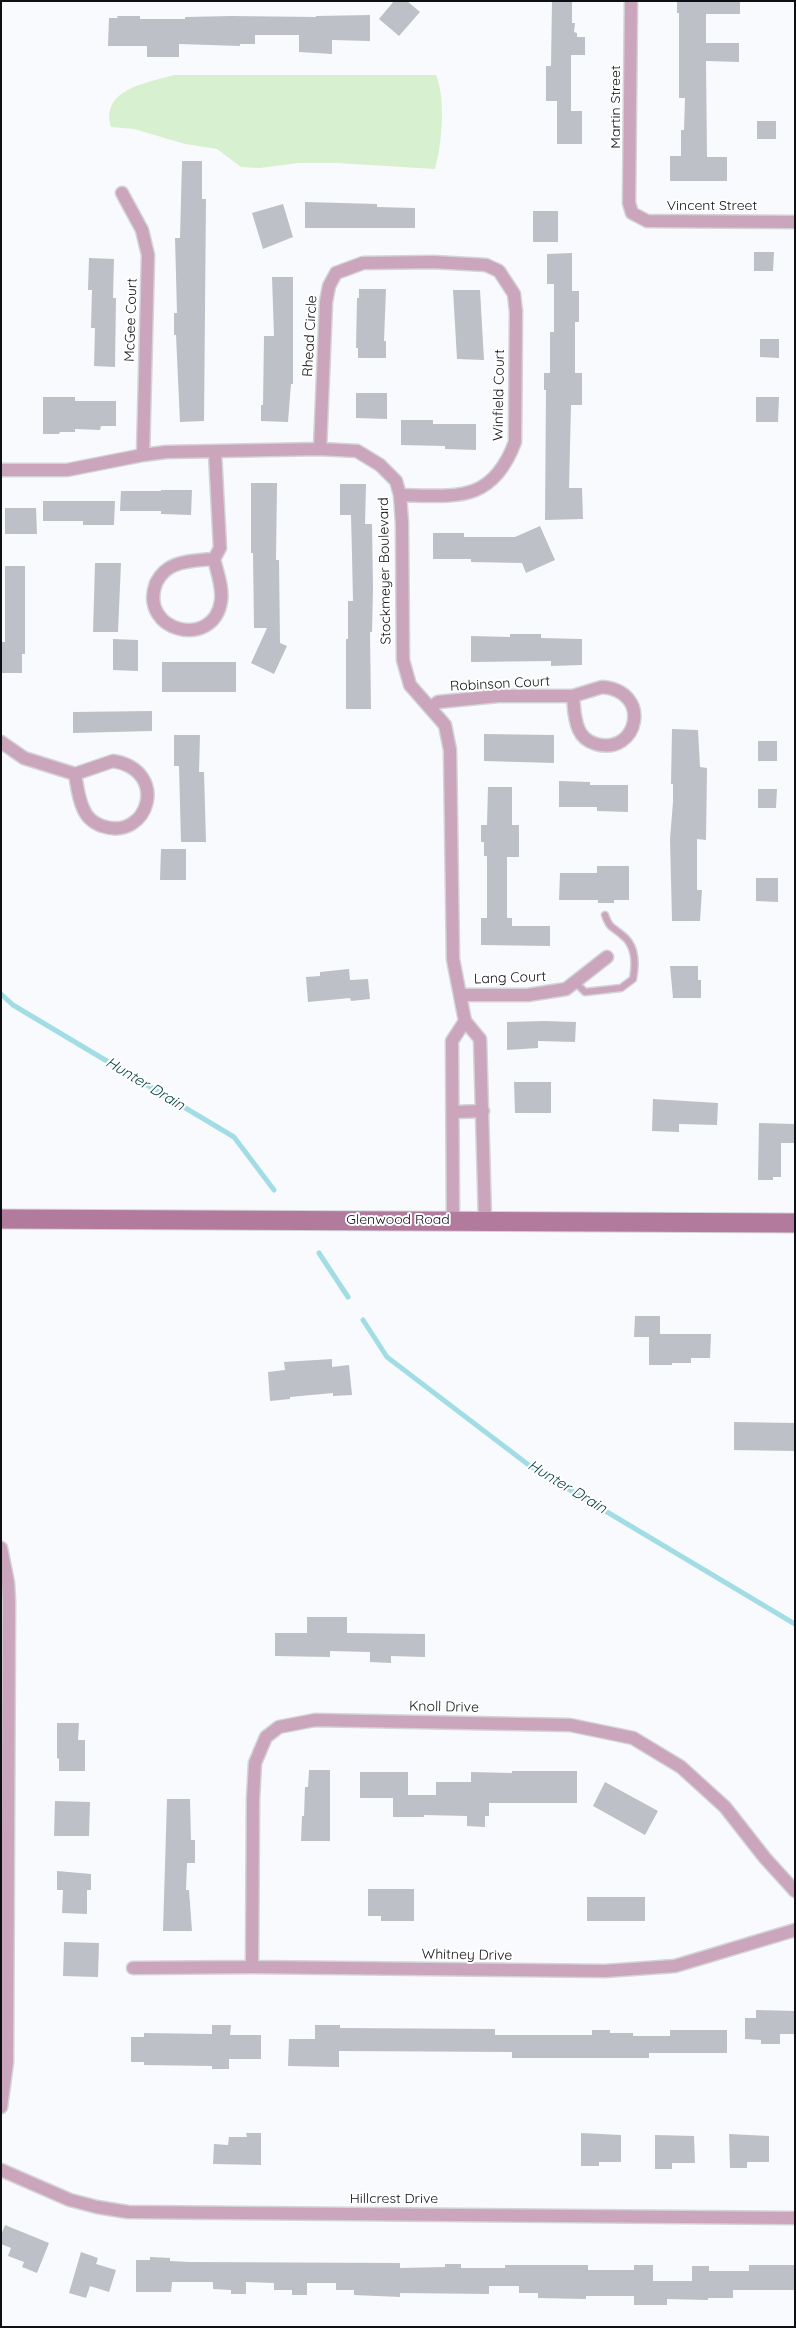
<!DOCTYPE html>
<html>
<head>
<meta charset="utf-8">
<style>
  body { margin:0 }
  #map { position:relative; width:796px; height:2328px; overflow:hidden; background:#f8fafe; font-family:Quicksand,sans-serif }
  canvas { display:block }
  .frame { position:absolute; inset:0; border:2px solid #0e0f12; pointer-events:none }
</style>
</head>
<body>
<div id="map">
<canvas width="796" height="2328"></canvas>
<div class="frame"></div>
</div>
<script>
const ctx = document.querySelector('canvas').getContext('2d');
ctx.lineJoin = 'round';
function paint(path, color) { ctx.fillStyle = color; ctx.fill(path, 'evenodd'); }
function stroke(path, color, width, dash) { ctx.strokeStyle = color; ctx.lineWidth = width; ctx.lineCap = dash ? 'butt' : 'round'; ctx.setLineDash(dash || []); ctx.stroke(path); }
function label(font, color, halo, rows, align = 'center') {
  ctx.font = font + ' Quicksand,sans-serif'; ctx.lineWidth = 4; ctx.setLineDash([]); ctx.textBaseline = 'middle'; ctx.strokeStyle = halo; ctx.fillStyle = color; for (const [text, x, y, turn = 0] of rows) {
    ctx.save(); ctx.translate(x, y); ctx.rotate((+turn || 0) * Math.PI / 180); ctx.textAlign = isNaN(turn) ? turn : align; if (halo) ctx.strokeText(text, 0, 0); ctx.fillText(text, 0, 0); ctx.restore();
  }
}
paint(new Path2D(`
  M174,75H436C446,98 442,145 435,169L337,163H298L260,168L241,167L217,149L185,144L134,129L111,127C100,89 147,83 174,75Z`), '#d7f0cf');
stroke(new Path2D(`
  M1,994L13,1005L234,1137L274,1190
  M319,1253L348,1297
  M363,1320L387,1357L530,1466L795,1624`), '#a2dde5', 5);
paint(new Path2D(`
  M394,1H407L420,12L399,36L379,19Z
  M552,1H572V23H575L574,32L577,33V37H585V55H571V111H582V144H557V101H546V66H551Z
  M677,1H740V14H706V43H739V62L706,61L707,157H727V181H670V156H681V130H684L685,98H679V13H677Z
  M370,15V41L332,40V54L299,52V35H255V44H240V46L179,44V57H147V46H108L109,18H118L117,16H140V19H185V17L232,16L316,17V16Z
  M757,121H776V139H757Z
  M182,161H202V199H206L204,421L180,422L176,335H174V313H177L175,238H180Z
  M305,202L377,204V207L415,208V228H305Z
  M283,204L293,237L263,249L252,213Z
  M533,211H558V242H533Z
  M754,252H774L773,271H754Z
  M572,253V291H579V322H575V373H582V405H571L569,488H582L583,519L545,520L546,390H544V373H550V332H554V284H547V254Z
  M89,258L114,259L113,298H116L115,367L94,366L95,328H91L92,290H88Z
  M272,277H293V384H291L288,422L261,421V405H263L264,336H274Z
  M359,289H386L384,341H386V358H358V348H356L357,298H359Z
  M453,290H480L484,360L457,359Z
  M760,339H779V358L760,357Z
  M356,393H387V419L356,418Z
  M43,397H75V401H116V426H101L100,430L75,429V432H60L59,434H43Z
  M756,397H779L778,422H756Z
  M401,420H433V424H476V450L445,449V446L401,445Z
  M251,483H277L276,560H279L280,643L287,646L274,674L251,663L267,628H254L253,553H251Z
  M340,484H366L365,524H372L373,588L372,632H370L371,709H346V639H348V601H353L352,555L351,515H340Z
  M161,490H192L191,515L161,514V511H120L121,491H161Z
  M43,501H115L114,525H83V521H43Z
  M5,508H36L37,534H5Z
  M540,526L555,560L526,573L522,563L471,562V559H433V533H464V537H515Z
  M95,563H121L118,632H93Z
  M5,566H25V654H22V673H2L1,642H5Z
  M510,634H541V638L582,639V665L551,666V661L471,662V636L510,637Z
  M113,639L138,640V671L113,670Z
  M162,662H236V692H162Z
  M152,711V731L73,733V712Z
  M672,729L698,730L700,767L707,768L706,840L697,839V890H702L700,921H672L670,839L673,802V784H671Z
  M484,734L554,735V763L484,761Z
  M174,735H200L199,772H204L206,842H181L179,766H174Z
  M758,741H777V761H758Z
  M559,781L590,782V785H628V812L597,811V807H559Z
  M488,787H512V825H519V857H507V918H512V926H550V946L481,945V918H487V856H484V842H481V825H487Z
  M758,789H777L776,808H758Z
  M161,849H186V880H160Z
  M597,866H629V900H614V903H598V900H559L560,873H597Z
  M756,878H778V902L756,901Z
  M670,966H698V980H701V998H673Z
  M349,969L350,980L368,979L370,999L351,1001L350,998L308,1002L306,977L320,976V972Z
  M544,1021L576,1022L575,1042L538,1041V1048L507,1050V1022Z
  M514,1082H551V1113H515Z
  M653,1099L718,1103L717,1125L679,1124V1132L652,1131Z
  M759,1123L795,1124V1143H781V1177H773V1180H758Z
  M635,1316H660V1334H711L710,1358H691V1363H672V1365H649V1337H634Z
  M332,1359V1367L349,1365L352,1395L333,1396V1393L290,1397V1399L270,1401L268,1372L285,1370L284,1362Z
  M734,1422L795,1423V1451L734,1450Z
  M307,1617H347V1633L425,1634V1657L391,1656V1663L370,1662V1652L330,1651V1657L275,1656V1633H307Z
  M57,1723H79L78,1740H85V1771H59V1759L57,1758Z
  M309,1770H330V1841H301L302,1816H304L305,1787H308Z
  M512,1771H577V1803H489V1816H485V1827L467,1826V1816L424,1815V1817H393V1798H360V1772H408V1795H436V1782H471V1772L512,1773Z
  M605,1782L658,1811L645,1835L593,1806Z
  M167,1799H190L191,1840H195V1863H187L186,1890H189L192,1931H163Z
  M55,1801L90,1802L89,1836H54Z
  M57,1871L91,1874V1890H87V1914L62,1913L63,1890H57Z
  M368,1889H414V1921H381V1916H368Z
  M587,1897H645V1921H587Z
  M64,1942L99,1943L98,1977L63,1976Z
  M756,2010L795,2011V2034H780V2044H761V2040L745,2039V2018H756Z
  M212,2025H231L230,2035H261V2059H229V2069H212V2066L144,2065V2062H131V2037H144V2033L212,2034Z
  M315,2025H340V2028L495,2029V2035H592V2030H610V2033H633V2036H670V2030H727V2053H649V2058H512V2052L339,2051V2067L288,2066L289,2039H315Z
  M246,2133H261V2165L213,2164L214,2144L228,2145L229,2137H247Z
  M581,2133L621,2135V2162H599V2166H581Z
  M729,2134L769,2136V2162H747V2168H730Z
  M655,2135L694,2136L695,2163H672V2169H655Z
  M5,2225L49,2243L37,2273L22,2267L24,2262L8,2256L11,2248L1,2244V2235Z
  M81,2252L98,2258L96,2264L116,2270L109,2292L90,2286L86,2298L69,2293Z
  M150,2257L170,2258V2261L189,2262L400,2263V2268L445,2267V2264H461V2268H505V2265H588V2270H634V2265H653V2281H692V2266H709V2271H749V2265H795V2290H733V2298H708V2300L667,2299V2305H634V2296H586V2299L538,2298V2293H519V2286H489V2294L400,2293V2297L354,2295V2290H336V2283H307V2295H292V2290H274V2283L246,2282V2294H231V2290L213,2289V2282H172L171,2292H136V2260H150Z`), '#bdc0c7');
const lane = new Path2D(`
  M575,982L585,992L621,988L633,979C636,963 636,945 622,935C612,926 610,929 605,915`);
const street = new Path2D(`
  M631,1L629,203L632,213L647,221L795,222
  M122,193L142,230L148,255L143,455
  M320,449L326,302L329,286L336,273L363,263L433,262L486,265L499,271L514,294L516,312L515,442C492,504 455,496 400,495
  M1,470H67L143,455L166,452L320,449L357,451L380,465L396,481L400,495L402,523L403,660L410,685L445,725L450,750L453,959L465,1021L480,1039L485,1220
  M214,559C217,572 223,587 221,601C214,650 138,632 156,583C160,575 167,568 175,565C187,560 202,560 214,559Z
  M214,559L220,548L215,453
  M602,687C653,691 638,756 596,744C589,742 582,737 579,730C574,720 574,707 573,696Z
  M430,708L438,702L498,696H573
  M1,742L24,758L75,774
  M113,761C170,770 149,842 102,826C93,823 86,816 83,808C78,797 77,785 75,774Z
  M462,995H528L566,989L607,957
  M454,1112L483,1111
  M453,1220L452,1041L465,1021
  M1,1548L8,1583L9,1602L7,2062L1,2107
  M252,1967L253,1799L255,1763L266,1737L279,1727L315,1720L570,1725L633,1738L681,1767L725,1807L765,1858L795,1891
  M133,1968L252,1967L605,1971L675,1966L795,1930
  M1,2170L70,2200L97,2207L128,2212L795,2218`);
const secondary = new Path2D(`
  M1,1219C266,1222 530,1220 795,1223`);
stroke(lane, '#d3d4d8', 9);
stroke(street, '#d3d4d8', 15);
stroke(secondary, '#d3d4d8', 21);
stroke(lane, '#cba5bc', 6);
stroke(street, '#cba5bc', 12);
stroke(secondary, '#b27b9e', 19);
label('14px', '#0e0f12', '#fff', [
  ["Martin Street",616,107,-90],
  ["Vincent Street",712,206],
  ["McGee Court",131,320,-88],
  ["Rhead Circle",310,336,-87],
  ["Winfield Court",499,395,-89],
  ["Stockmeyer Boulevard",385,571,-91],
  ["Robinson Court",500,684,-3],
  ["Lang Court",510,978,-2],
  ["Glenwood Road",398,1220],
  ["Knoll Drive",444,1707,1],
  ["Whitney Drive",467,1955,1],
  ["Hillcrest Drive",394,2199]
]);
label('italic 15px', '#033c42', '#fff', [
  ["Hunter Drain",145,1084,31],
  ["Hunter Drain",567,1487,31]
]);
</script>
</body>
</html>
